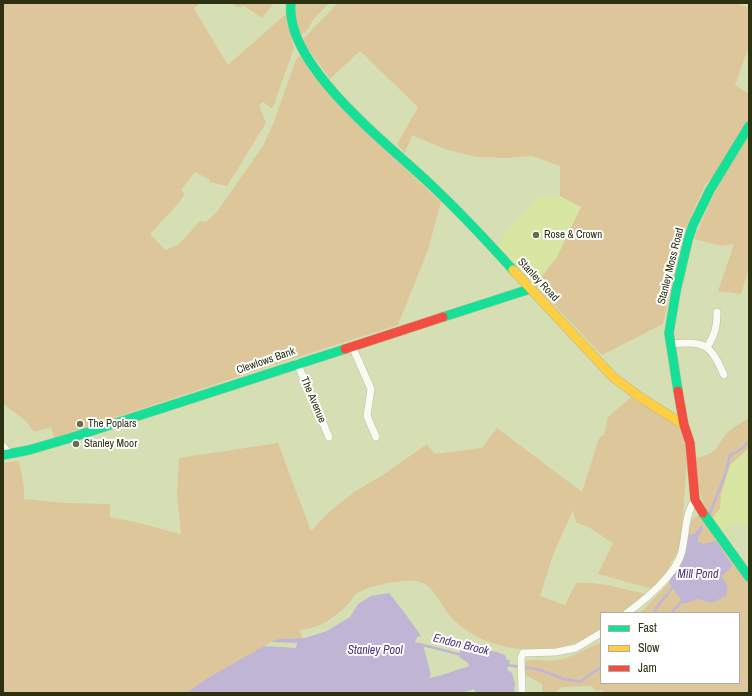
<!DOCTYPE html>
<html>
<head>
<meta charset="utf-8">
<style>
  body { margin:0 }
  #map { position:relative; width:752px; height:696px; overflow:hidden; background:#d5dfb3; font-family:"Archivo Narrow",sans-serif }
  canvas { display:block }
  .frame { position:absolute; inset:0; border:4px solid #2b3111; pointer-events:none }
  .legend { position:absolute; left:600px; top:612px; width:140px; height:72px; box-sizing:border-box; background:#fff; border:1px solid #aaada0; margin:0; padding:5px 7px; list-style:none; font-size:12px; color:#2b3111 }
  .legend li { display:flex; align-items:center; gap:8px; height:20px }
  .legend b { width:20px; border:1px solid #aaada0 }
</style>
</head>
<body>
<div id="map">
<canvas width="752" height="696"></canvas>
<div class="frame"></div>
<ul class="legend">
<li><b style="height:5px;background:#16e098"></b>Fast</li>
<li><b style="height:5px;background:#ffcf43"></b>Slow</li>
<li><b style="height:5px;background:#f24e42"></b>Jam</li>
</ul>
</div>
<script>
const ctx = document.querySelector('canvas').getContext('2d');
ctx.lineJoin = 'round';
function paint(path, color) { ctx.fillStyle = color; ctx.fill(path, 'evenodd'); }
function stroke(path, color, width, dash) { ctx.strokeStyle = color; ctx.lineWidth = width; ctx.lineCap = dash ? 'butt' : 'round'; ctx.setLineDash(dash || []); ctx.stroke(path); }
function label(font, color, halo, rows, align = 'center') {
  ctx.font = font + ' "Archivo Narrow",sans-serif'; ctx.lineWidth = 4; ctx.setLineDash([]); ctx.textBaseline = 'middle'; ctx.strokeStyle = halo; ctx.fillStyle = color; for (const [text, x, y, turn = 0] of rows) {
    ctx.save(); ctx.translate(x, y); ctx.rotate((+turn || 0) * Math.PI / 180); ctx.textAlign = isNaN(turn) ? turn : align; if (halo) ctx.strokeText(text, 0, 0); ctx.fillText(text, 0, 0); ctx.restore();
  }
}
paint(new Path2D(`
  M560,196L582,206L557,257L535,285L497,245L512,224L538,198Z
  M749,448V526L739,522L725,527L722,531L720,525L712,519L720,508L721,494L730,465Z`), '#d7e6a1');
paint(new Path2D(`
  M3,3H200L194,9L228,65L286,14L294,48L273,107L271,108L263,102L259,105L266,123L227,186L210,182L209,179L195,172L181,190L185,194L178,204L150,234L165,250L178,245L200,221L206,222L216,213L263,146L273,124L296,60L299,56L304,59C308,82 418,180 441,202L428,250L398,325L276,364L54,438L51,427L34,432L25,420L3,404Z
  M232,3H274L262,18L244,6L237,7Z
  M296,3H329L313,20L306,32L302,34C294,29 294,11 296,3Z
  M338,3H740V5L749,8V46L735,85L749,94V121L737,137L713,179L706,183L686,227L663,324L602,355L535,285L557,257L581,207L560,196V166L532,156L506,158L477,157L445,149L412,135L405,153L397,144L418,107L360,51L330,79L304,43V38Z
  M749,135V267L741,294L718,291L734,244L722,246L694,239C709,203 726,167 749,135Z
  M631,397L679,427L684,439L687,459L681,545L663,578L652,589L598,574L613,543L590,528L576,522L573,510L553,555L540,596L565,605L576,583C601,581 624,590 648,594L623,613H601V629C560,660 488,656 452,618C440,606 434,582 415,581C401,579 367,586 356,594C353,596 352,600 349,603C334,618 321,628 300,630L302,638L278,639L271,642L187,693H3V463L19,461L24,487V499L64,503L110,504V517C134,521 157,528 181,534L177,495L179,458L278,443L311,531L328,513L354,492L386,473L427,444L435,454L482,448L497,428L582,492L599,438L604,435L608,417Z
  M749,418V448L730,465L721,494L720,508L712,519C699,498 697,483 696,458C722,452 713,448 728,432C734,426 743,423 749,418Z
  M698,516L704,520L749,583V693H603V690L595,691L592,686L562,687L555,693H543L542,684L526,675L524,666L526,661C536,658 546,662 557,660C572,658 587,648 601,642V683H739V613H640L669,583L684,604L697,599L711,603L728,587L722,576L733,566L698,542V537L703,530L702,526L695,533L687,536L690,523L694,517Z`), '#dec69b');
paint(new Path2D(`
  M702,525L703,530L698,537V542L703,544L716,541L733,566L722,576L728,587L726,596L711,603L697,599L684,604L669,583L687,536L695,533Z
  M389,593L404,612L421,636L417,637L415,642L417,645H423L431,675L428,678L439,676L469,666L468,663L459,657L460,651C475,647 491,649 505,655L507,660H510L507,670L512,673L515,684L514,693H476L474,689L461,693H187L206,679L264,646L296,648L297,643L271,642L278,639L305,638L327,631L350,617L358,604L371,596Z`), '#c1b5d5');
stroke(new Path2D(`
  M709,516L725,475L730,455L742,449L749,441
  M654,613L657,607L674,586
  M671,613L684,599
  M412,644H419L462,655
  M506,665L537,669L564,679L576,681H581L601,667`), '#c1b5d5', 2.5);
const street = new Path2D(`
  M671,344C706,341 710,344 724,375
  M352,346L371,389L367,416L376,437
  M707,347C715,335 717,326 717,312
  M297,363L329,437
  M3,446L10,454
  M627,613C646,599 677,574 682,551C686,533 685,514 695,500
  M522,693L521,658L523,653L556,652L576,648L601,633`);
const fast = new Path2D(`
  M291,3C284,65 388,144 429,183C459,211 486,240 513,270
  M443,317L530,289
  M678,391L669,333L676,291L688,240L693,225L710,190L749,126
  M3,455L29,450L70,438L345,349
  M703,513L749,577`);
const slow = new Path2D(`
  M513,270L613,377L640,397L684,425`);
const jam = new Path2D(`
  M345,349L443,317
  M678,391L684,425L690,443L695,500L703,513`);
stroke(street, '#b5bd99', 8);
stroke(fast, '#b5bd99', 10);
stroke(slow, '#b5bd99', 10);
stroke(jam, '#b5bd99', 10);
stroke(street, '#f9faf4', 7);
stroke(fast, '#16e098', 9);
stroke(slow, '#ffcf43', 9);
stroke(jam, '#f24e42', 9);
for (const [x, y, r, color] of [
  [536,235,4,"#666e4a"],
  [80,424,4,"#666e4a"],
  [76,444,4,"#666e4a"]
]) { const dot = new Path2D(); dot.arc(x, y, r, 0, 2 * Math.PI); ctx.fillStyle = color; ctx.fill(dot); stroke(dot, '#fff', 1.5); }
label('11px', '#2b3111', '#fff', [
  ["Rose & Crown",544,235],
  ["The Poplars",88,424],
  ["Stanley Moor",84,444]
], 'left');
label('11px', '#2b3111', '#fff', [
  ["Stanley Moss Road",671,266,-76],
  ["Stanley Road",538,280,47],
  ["Clewlows Bank",266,361,-19],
  ["The Avenue",313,400,67]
]);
label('italic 12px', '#50337d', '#fff', [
  ["Mill Pond",698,575],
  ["Endon Brook",461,645,14],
  ["Stanley Pool",375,651]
]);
</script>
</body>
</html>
